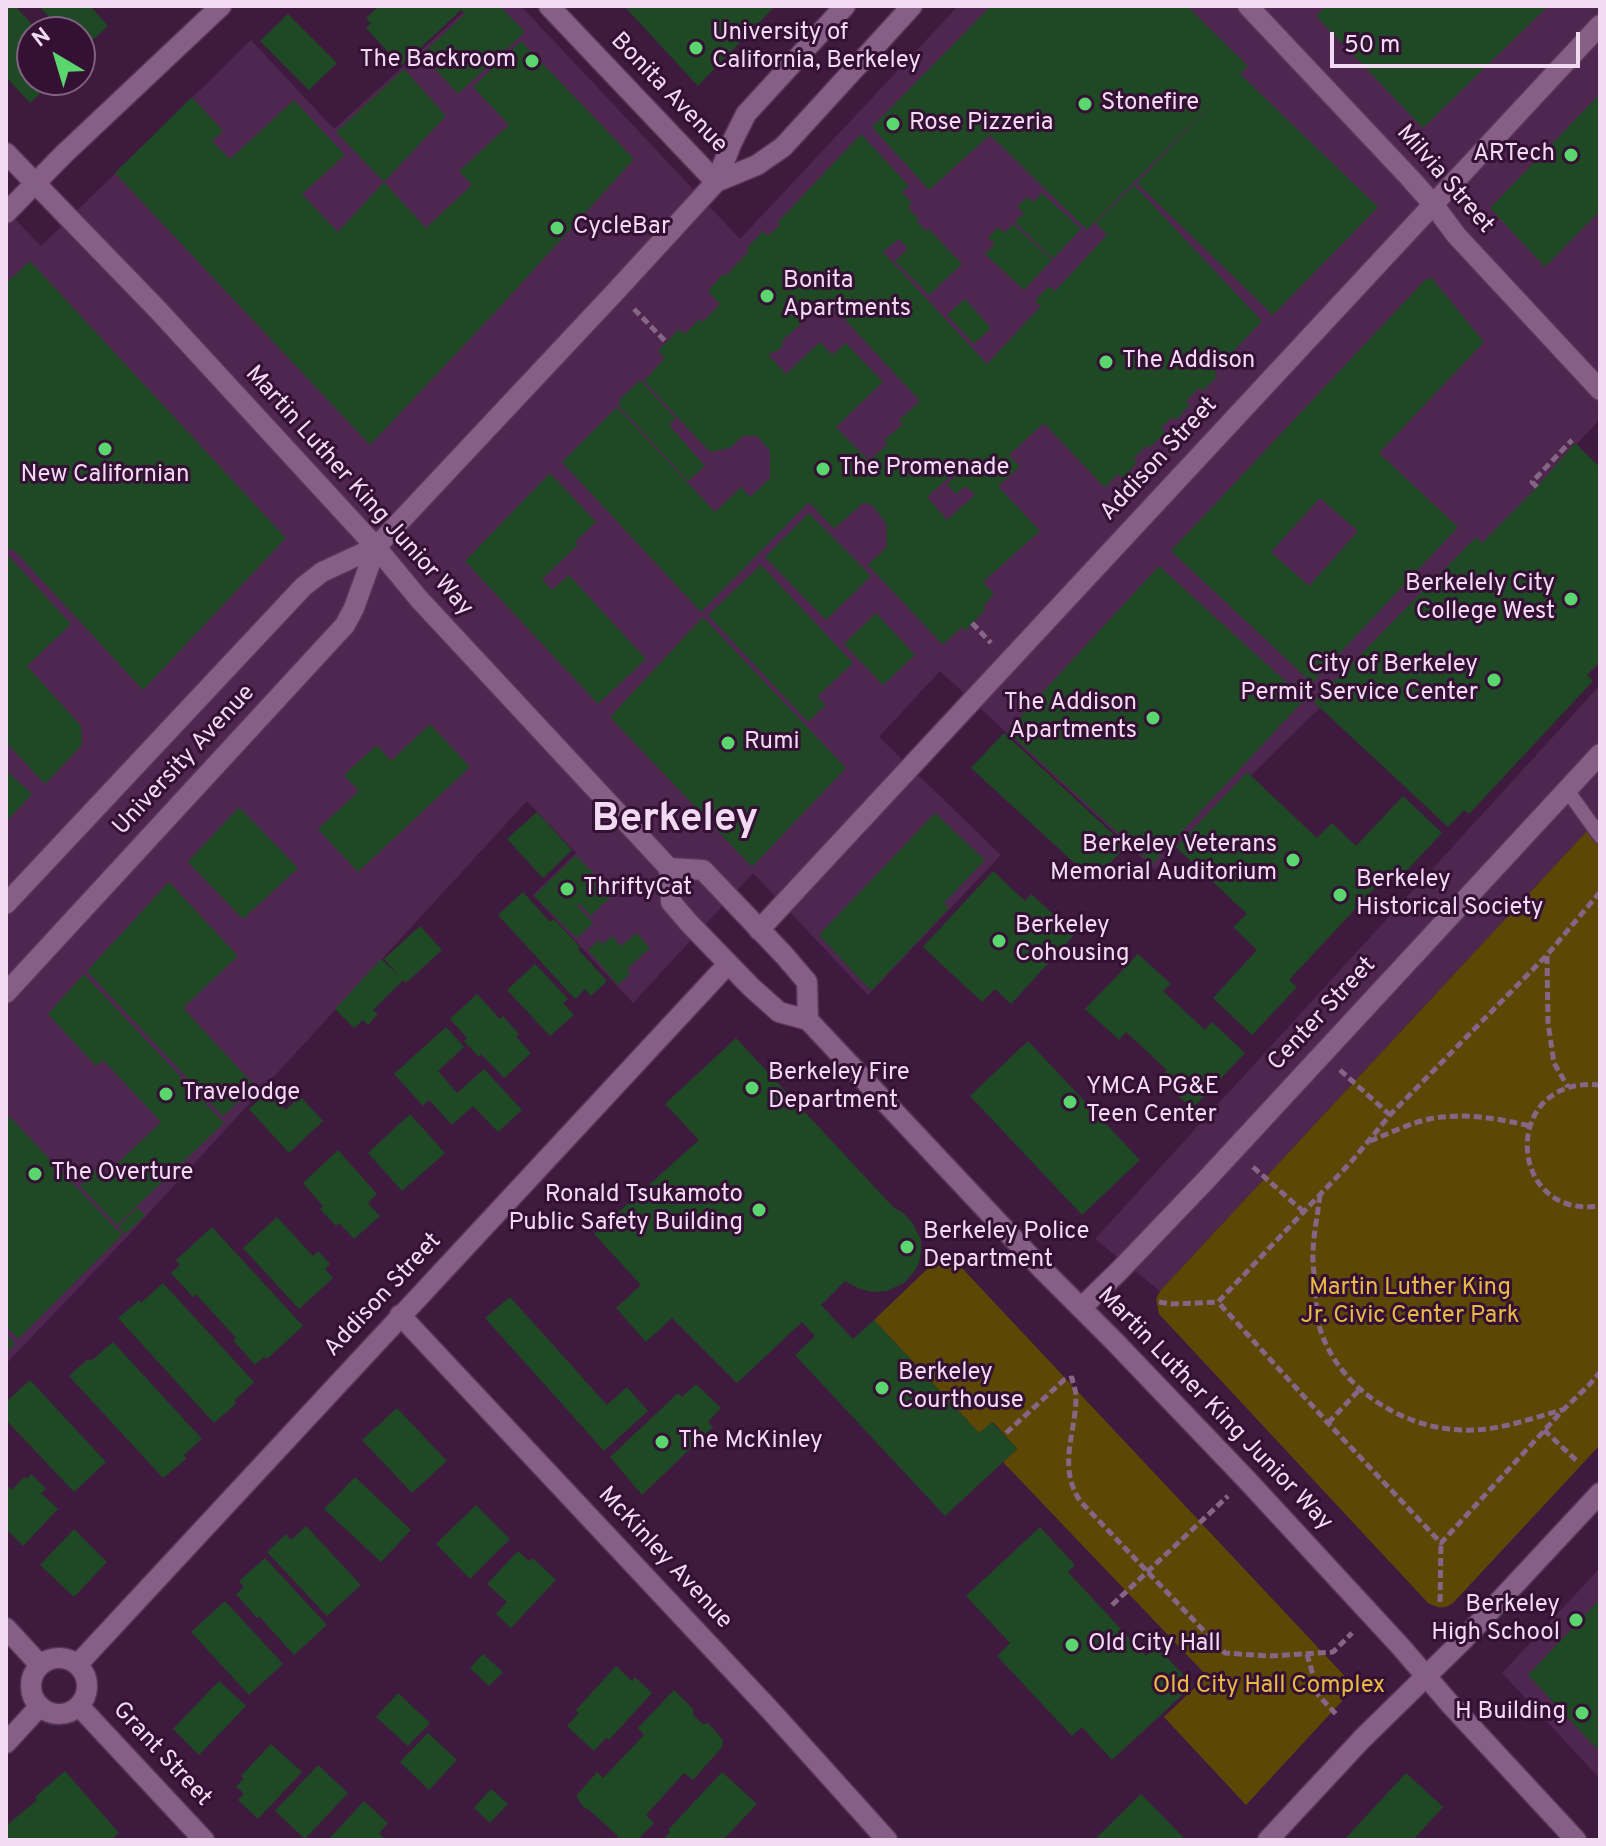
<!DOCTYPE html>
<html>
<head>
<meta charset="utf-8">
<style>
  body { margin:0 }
  #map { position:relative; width:1606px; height:1846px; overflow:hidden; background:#3e1a3f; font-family:Overpass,sans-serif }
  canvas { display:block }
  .frame { position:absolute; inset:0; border:8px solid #f2dbf2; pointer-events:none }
  .north { position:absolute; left:16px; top:16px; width:80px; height:80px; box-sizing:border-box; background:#331034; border:2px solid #7f6180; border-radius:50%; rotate:322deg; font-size:22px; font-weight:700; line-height:32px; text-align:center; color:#f2dbf2 }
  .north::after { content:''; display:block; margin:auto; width:28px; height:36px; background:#5bd56e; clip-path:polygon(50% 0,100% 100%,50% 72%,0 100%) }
  .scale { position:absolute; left:1330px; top:32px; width:250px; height:36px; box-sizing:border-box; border:4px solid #f2dbf2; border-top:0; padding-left:10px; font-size:24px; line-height:28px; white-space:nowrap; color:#f2dbf2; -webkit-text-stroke:6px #331034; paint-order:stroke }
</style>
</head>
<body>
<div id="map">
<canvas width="1606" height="1846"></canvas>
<div class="frame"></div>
<div class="north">N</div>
<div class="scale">50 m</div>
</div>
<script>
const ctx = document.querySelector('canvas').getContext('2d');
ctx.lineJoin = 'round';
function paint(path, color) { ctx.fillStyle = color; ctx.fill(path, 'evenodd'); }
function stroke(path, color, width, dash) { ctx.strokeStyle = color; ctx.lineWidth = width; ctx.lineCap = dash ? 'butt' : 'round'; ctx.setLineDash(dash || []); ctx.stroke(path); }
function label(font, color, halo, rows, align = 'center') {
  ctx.font = font + ' Overpass,sans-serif'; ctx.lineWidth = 6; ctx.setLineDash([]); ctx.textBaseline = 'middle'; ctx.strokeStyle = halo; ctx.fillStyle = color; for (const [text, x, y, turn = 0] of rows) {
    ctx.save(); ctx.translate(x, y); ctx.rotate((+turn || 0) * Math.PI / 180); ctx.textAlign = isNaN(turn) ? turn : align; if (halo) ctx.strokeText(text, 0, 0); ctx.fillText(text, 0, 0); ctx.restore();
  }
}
paint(new Path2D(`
  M470,6H521L740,239L958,6H1600V419L1484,546L1155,870L940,671L879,737L1001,855L868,995L753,873L633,1003L533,895L576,853L527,801L126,1238L6,1364V210L41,246L251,40L334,129Z
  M1600,685V817L1160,1291L1095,1239Z
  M1600,1568V1779L1502,1673Z`), '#4e264f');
paint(new Path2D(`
  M1600,817V1445L1453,1603C1444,1610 1438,1608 1428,1603L1159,1314L1156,1299L1160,1291Z
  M946,1251L1355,1687L1246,1805L1164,1717L1207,1676L1003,1462L1017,1449L993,1422L979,1433L874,1320Z`), '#5d4705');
paint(new Path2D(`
  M6,6H15L39,32H32V80H54L30,103L6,77Z
  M39,6H90L108,26L80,51V32H63Z
  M379,6H500L525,32L458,94L422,54L465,14L461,10L401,66L366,28L371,23L366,18Z
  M624,6H775L698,86Z
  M991,6H1187L1248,66L1240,74L1378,207L1273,315L1137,183L1220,95L1087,230L990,135L929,190L872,127Z
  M1327,6H1548L1423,128L1316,16Z
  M288,14L337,63L309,90L260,41Z
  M521,41L634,159L500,307L370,445L115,173L192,97L223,131L212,141L230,159L294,100L345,155L302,194L338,232L384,182L426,228L472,185L459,171L509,125L473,87Z
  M404,69L446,116L384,182L336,132Z
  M1600,94V211L1545,267L1490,208Z
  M861,134L909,186L902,192L912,203L908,208L919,219L917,222L926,231L929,229L962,264L929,295L895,261L908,249L899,239L883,252L987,364L1041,306L1035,301L1049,286L1055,291L1107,235L1096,223L1134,185L1262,321L1214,372L1218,375L1203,391L1199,388L1186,401L1190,405L1176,420L1172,417L1161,428L1165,432L1150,448L1147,445L1133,459L1137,462L1123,478L1118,474L1105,488L1044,423L1009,455L1020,467L998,486L1040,531L983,582L994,594L983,607L986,609L965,631L962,627L943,645L868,565L887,547L886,523L871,504L863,503L834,529L809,502L701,612L562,462L617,407L715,512L741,487L750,497L770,478V451L757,436H743L730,448L710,452L644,381L665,358L658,351L679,329L685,334L699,319L703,322L720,304L708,291L724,273L726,276L749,251L746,249L763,231L768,236L780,225L778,222ZM827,300L920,401L899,420L903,424L884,441L888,444L869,461L836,427L883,382L846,343L832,355L820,342L786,374L768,354L777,351L782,347L783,340ZM955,472L957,475L947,484L956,494L966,486L975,495L947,520L927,497Z
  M1042,193L1081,229L1053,259L1015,222L1024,213L1017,207L1027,197L1033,202Z
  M1013,224L1052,260L1024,290L985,254L995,244L988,238L998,227L1005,233Z
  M30,261L286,538L143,690L14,550L10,549L6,553L71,624L27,666L81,726L82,745L45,784L6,742V283Z
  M1431,277L1484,342L1379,453L1458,527L1312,683L1171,551L1425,280ZM1320,498L1358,531L1309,586L1271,552Z
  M965,299L991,328L974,344L947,315Z
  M640,380L676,419L669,425L705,466L688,481L618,405L621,402L619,400Z
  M1575,443L1600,467V662L1587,675L1593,681L1469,814L1464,810L1448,827L1314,702L1476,537L1482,543L1537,487Z
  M550,473L596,522L575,542L578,545L542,579L552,590L569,575L646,659L598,704L465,561Z
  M809,513L871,576L826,620L765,557Z
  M761,565L853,663L817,697L826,705L808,722L708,615Z
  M1159,566L1305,699L1152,864L1007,731Z
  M876,613L915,655L883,685L844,644Z
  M703,617L846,768L752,867L610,717Z
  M430,724L470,767L358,872L318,829L359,791L344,775L377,745L391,761Z
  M1004,733L1126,846L1094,881L971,768Z
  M8,772L32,794L6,822V775Z
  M1247,772L1317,838L1332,823L1356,846L1403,796L1442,833L1395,883L1387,875L1289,980L1297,987L1252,1035L1213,998L1257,950L1233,927L1247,914L1176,847Z
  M239,807L298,868L243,919L188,862Z
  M537,812L572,850L543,878L507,839Z
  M935,813L985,860L944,903L949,908L871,991L819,935Z
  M576,855L613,894L591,916L579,903L577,906L593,923L577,938L534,896Z
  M993,871L1025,901L1031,894L1075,934L1011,1004L995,989L982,1002L923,947Z
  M169,882L238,956L183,1008L255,1086L223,1116L87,971Z
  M523,892L550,922L554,919L580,947L578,949L607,981L591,996L585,989L575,999L498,915Z
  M420,926L442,950L406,983L403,980L373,1010L378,1014L368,1025L363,1020L354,1028L335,1009L381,959L400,977L384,959Z
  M637,933L650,948L627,969L630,974L618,985L588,950L599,940L603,944L612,936L621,946Z
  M1138,954L1171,984L1163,991L1205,1030L1212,1022L1245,1053L1192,1109L1160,1078L1167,1070L1126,1032L1119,1040L1085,1009Z
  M535,964L568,999L563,1003L574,1015L550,1036L507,990Z
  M84,974L224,1123L117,1225L80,1186L97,1169L104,1176L161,1122L103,1060L96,1066L48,1014Z
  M477,994L500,1019L503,1016L519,1034L516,1037L531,1053L504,1078L481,1054L479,1057L464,1041L467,1038L450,1019Z
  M446,1027L464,1047L438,1071L457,1093L484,1069L522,1110L498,1132L473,1106L452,1125L429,1100L423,1106L394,1074Z
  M736,1038L894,1208L902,1212L912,1222L921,1240V1251L919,1263L914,1272L904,1283L887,1291L872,1292L860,1289L845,1281L821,1305L853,1339L874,1320L979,1433L992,1422L1017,1449L945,1516L795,1355L815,1336L802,1322L737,1383L672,1318L646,1342L616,1308L641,1285L594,1234L699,1140L665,1104Z
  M1028,1041L1140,1160L1082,1215L970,1096Z
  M269,1091L286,1110L300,1096L323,1121L289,1153L249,1109Z
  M6,1113L122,1235L18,1339L6,1326Z
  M410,1114L445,1153L402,1191L368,1153Z
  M338,1150L377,1194L368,1203L380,1216L354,1239L339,1223L336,1226L320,1209L323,1206L303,1183Z
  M137,1208L145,1215L125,1234L118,1227Z
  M277,1217L313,1256L318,1251L330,1264L325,1269L333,1278L299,1309L243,1248Z
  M212,1227L303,1326L267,1359L264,1357L255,1365L233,1340L236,1338L196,1294L193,1297L171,1273L180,1265L176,1260Z
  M163,1283L254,1382L234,1401L237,1403L214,1423L118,1318L139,1300L141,1303Z
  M510,1297L607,1405L627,1387L648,1411L604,1451L485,1318Z
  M6,1334L15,1344L6,1352Z
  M113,1342L202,1439L184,1455L186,1459L163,1478L69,1376L88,1359L91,1361Z
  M30,1380L106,1462L74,1492L6,1420V1402Z
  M696,1384L721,1408L708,1422L713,1427L642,1495L610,1457L678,1393L682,1397Z
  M397,1408L447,1461L412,1493L362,1440Z
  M31,1474L46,1489L41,1493L58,1509L23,1546L8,1531L6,1534V1485L12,1490L24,1477L27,1479Z
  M355,1477L411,1530L381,1562L324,1509Z
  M476,1505L510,1539L470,1579L436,1544Z
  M306,1526L361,1585L327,1616L267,1552L286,1534L291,1540Z
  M1040,1527L1075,1565L1068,1572L1146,1656L1156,1646L1193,1685L1112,1760L1082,1727L1072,1736L997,1656L1010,1643L966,1596Z
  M74,1529L107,1562L74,1597L40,1565Z
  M518,1551L529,1561L533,1558L556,1580L511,1628L496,1614L507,1602L487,1584Z
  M265,1558L327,1625L294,1655L259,1616L257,1618L236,1594L244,1587L239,1581Z
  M1600,1599V1752L1528,1675Z
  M225,1601L283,1664L249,1695L191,1632Z
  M483,1654L503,1672L489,1686L470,1668Z
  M616,1666L632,1681L635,1677L652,1693L609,1740L606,1738L594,1751L567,1726L579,1713L576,1710Z
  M219,1681L246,1706L199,1755L173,1729Z
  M674,1690L693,1709V1715L703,1724L708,1723L723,1740L722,1747L693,1780L684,1773L646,1815L654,1823L637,1840H619L617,1835L588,1809L584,1808L576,1796L597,1772L603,1778L644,1735L638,1728Z
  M398,1693L430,1723L408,1746L376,1717Z
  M428,1733L457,1760L429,1790L400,1762Z
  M271,1744L302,1772L258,1819L238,1800L244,1794L236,1786L244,1779L241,1776Z
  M318,1765L348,1793L305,1839L275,1811Z
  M65,1771L119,1833L111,1840H6V1830L9,1827L7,1825L37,1800L35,1797Z
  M722,1772L757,1804L723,1840H662L670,1832L668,1830Z
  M1406,1773L1443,1807L1413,1840H1344Z
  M491,1789L508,1804L490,1823L474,1808Z
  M1141,1794L1186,1840H1094Z
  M364,1801L388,1823L379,1833L386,1840H328Z`), '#1e4924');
const lane = new Path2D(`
  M1567,790L1600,836`);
const street = new Path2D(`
  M549,6L716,182
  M1248,6L1409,177L1433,204L1456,235L1600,390
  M6,213L64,154L221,6
  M759,930L1600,25
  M1081,1308L1120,1270L1206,1180L1600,754
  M400,1315L771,1711L887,1840
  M6,1628L40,1665
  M31 1686a28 28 0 1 1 56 0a28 28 0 1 1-56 0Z
  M78,1664L728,964
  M79,1706L204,1840
  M6,1743L40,1706
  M1268,1840L1362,1739L1464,1639L1600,1493`);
const secondary = new Path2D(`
  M6,153L158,310L376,547L419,599L669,868L671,902L689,923L751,987L779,1012L808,1020L1042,1269L1114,1341L1246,1479L1401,1647L1450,1704L1576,1840
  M716,182L757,165L783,147L912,6
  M669,868L703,870L784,955L807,982L808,1020
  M6,904L303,587L322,572L376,547L617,290L716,182L732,142L746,114L845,6
  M6,993L345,625L354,608L376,547`);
stroke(lane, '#553656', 17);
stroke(street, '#553656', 23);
stroke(secondary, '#553656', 23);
stroke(new Path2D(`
  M634,309L666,342
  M1537,487L1532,482L1572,440
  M972,623L991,643
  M1600,892L1547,955L1390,1115L1351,1162L1218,1302L1328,1423L1441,1543L1563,1410L1589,1385L1600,1372
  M1547,956L1548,1023L1554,1063L1568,1087
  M1340,1070L1390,1115
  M1600,1085C1500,1075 1506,1220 1600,1206
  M1370,1141C1393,1132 1418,1119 1442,1117C1472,1114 1501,1119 1530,1126
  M1253,1167L1304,1212
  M1320,1195C1318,1213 1314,1231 1313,1250C1312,1263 1315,1278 1316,1292C1316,1300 1316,1309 1317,1317C1331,1386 1405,1433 1473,1430C1503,1429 1533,1418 1562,1410
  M1159,1302L1171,1304L1218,1302
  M1328,1423L1360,1389
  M1544,1430L1578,1462
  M1006,1433L1064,1380L1072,1378C1073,1384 1076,1390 1076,1396C1076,1434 1057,1465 1080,1501L1225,1653L1270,1656L1333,1652L1352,1633
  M1440,1602L1441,1543
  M1112,1605L1228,1496
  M1307,1654L1319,1696L1336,1714`), '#856686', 5, [8, 4]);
stroke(lane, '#875e86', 14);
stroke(street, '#875e86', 20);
stroke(secondary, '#875e86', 20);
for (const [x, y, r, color] of [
  [696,48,8,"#5bd56e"],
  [532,61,8,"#5bd56e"],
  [1085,104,8,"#5bd56e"],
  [893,124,8,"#5bd56e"],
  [1571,155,8,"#5bd56e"],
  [557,228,8,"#5bd56e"],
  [767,296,8,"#5bd56e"],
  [1106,362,8,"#5bd56e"],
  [105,449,8,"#5bd56e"],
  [823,469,8,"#5bd56e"],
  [1571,599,8,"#5bd56e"],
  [1494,680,8,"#5bd56e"],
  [1153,718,8,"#5bd56e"],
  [728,743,8,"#5bd56e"],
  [1293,860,8,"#5bd56e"],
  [567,889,8,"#5bd56e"],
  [1340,895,8,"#5bd56e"],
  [999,941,8,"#5bd56e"],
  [752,1088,8,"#5bd56e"],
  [166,1094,8,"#5bd56e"],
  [1070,1102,8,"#5bd56e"],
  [35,1174,8,"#5bd56e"],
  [759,1210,8,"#5bd56e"],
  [907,1247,8,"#5bd56e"],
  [882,1388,8,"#5bd56e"],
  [662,1442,8,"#5bd56e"],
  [1576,1620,8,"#5bd56e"],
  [1072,1645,8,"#5bd56e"],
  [1582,1713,8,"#5bd56e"]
]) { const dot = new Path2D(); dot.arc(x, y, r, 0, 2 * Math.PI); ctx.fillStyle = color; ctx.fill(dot); stroke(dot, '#331034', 3); }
label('24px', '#f2dbf2', '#331034', [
  ["University of",712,34],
  ["California, Berkeley",712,62],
  ["The Backroom",516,61,"right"],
  ["Stonefire",1101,104],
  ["Rose Pizzeria",909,124],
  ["ARTech",1555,155,"right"],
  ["CycleBar",573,228],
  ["Bonita",783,282],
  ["Apartments",783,310],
  ["The Addison",1122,362],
  ["The Promenade",839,469],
  ["New Californian",105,476,"center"],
  ["Berkelely City",1555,585,"right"],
  ["College West",1555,613,"right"],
  ["City of Berkeley",1478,666,"right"],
  ["Permit Service Center",1478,694,"right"],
  ["The Addison",1137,704,"right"],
  ["Apartments",1137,732,"right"],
  ["Rumi",744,743],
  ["Berkeley Veterans",1277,846,"right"],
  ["Memorial Auditorium",1277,874,"right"],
  ["Berkeley",1356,881],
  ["Historical Society",1356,909],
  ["ThriftyCat",583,889],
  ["Berkeley",1015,927],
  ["Cohousing",1015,955],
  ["Berkeley Fire",768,1074],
  ["Department",768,1102],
  ["YMCA PG&E",1086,1088],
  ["Teen Center",1086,1116],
  ["Travelodge",182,1094],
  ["The Overture",51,1174],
  ["Ronald Tsukamoto",743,1196,"right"],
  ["Public Safety Building",743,1224,"right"],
  ["Berkeley Police",923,1233],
  ["Department",923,1261],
  ["Berkeley",898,1374],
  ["Courthouse",898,1402],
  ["The McKinley",678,1442],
  ["Berkeley",1560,1606,"right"],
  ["High School",1560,1634,"right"],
  ["Old City Hall",1088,1645],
  ["H Building",1566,1713,"right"]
], 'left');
label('24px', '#f2dbf2', '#331034', [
  ["Bonita Avenue",668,94,46],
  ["Milvia Street",1444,180,49],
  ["Addison Street",1160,460,-47],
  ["Martin Luther King Junior Way",358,492,48],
  ["University Avenue",185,761,-47],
  ["Center Street",1323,1015,-47],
  ["Addison Street",384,1296,-47],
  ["Martin Luther King Junior Way",1214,1410,46],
  ["McKinley Avenue",664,1559,47],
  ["Grant Street",161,1755,47]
]);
label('24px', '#e8ba44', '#331034', [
  ["Martin Luther King",1410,1289],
  ["Jr. Civic Center Park",1410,1317],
  ["Old City Hall Complex",1269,1687]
]);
label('bold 40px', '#f2dbf2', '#331034', [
  ["Berkeley",675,822]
]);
</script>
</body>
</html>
